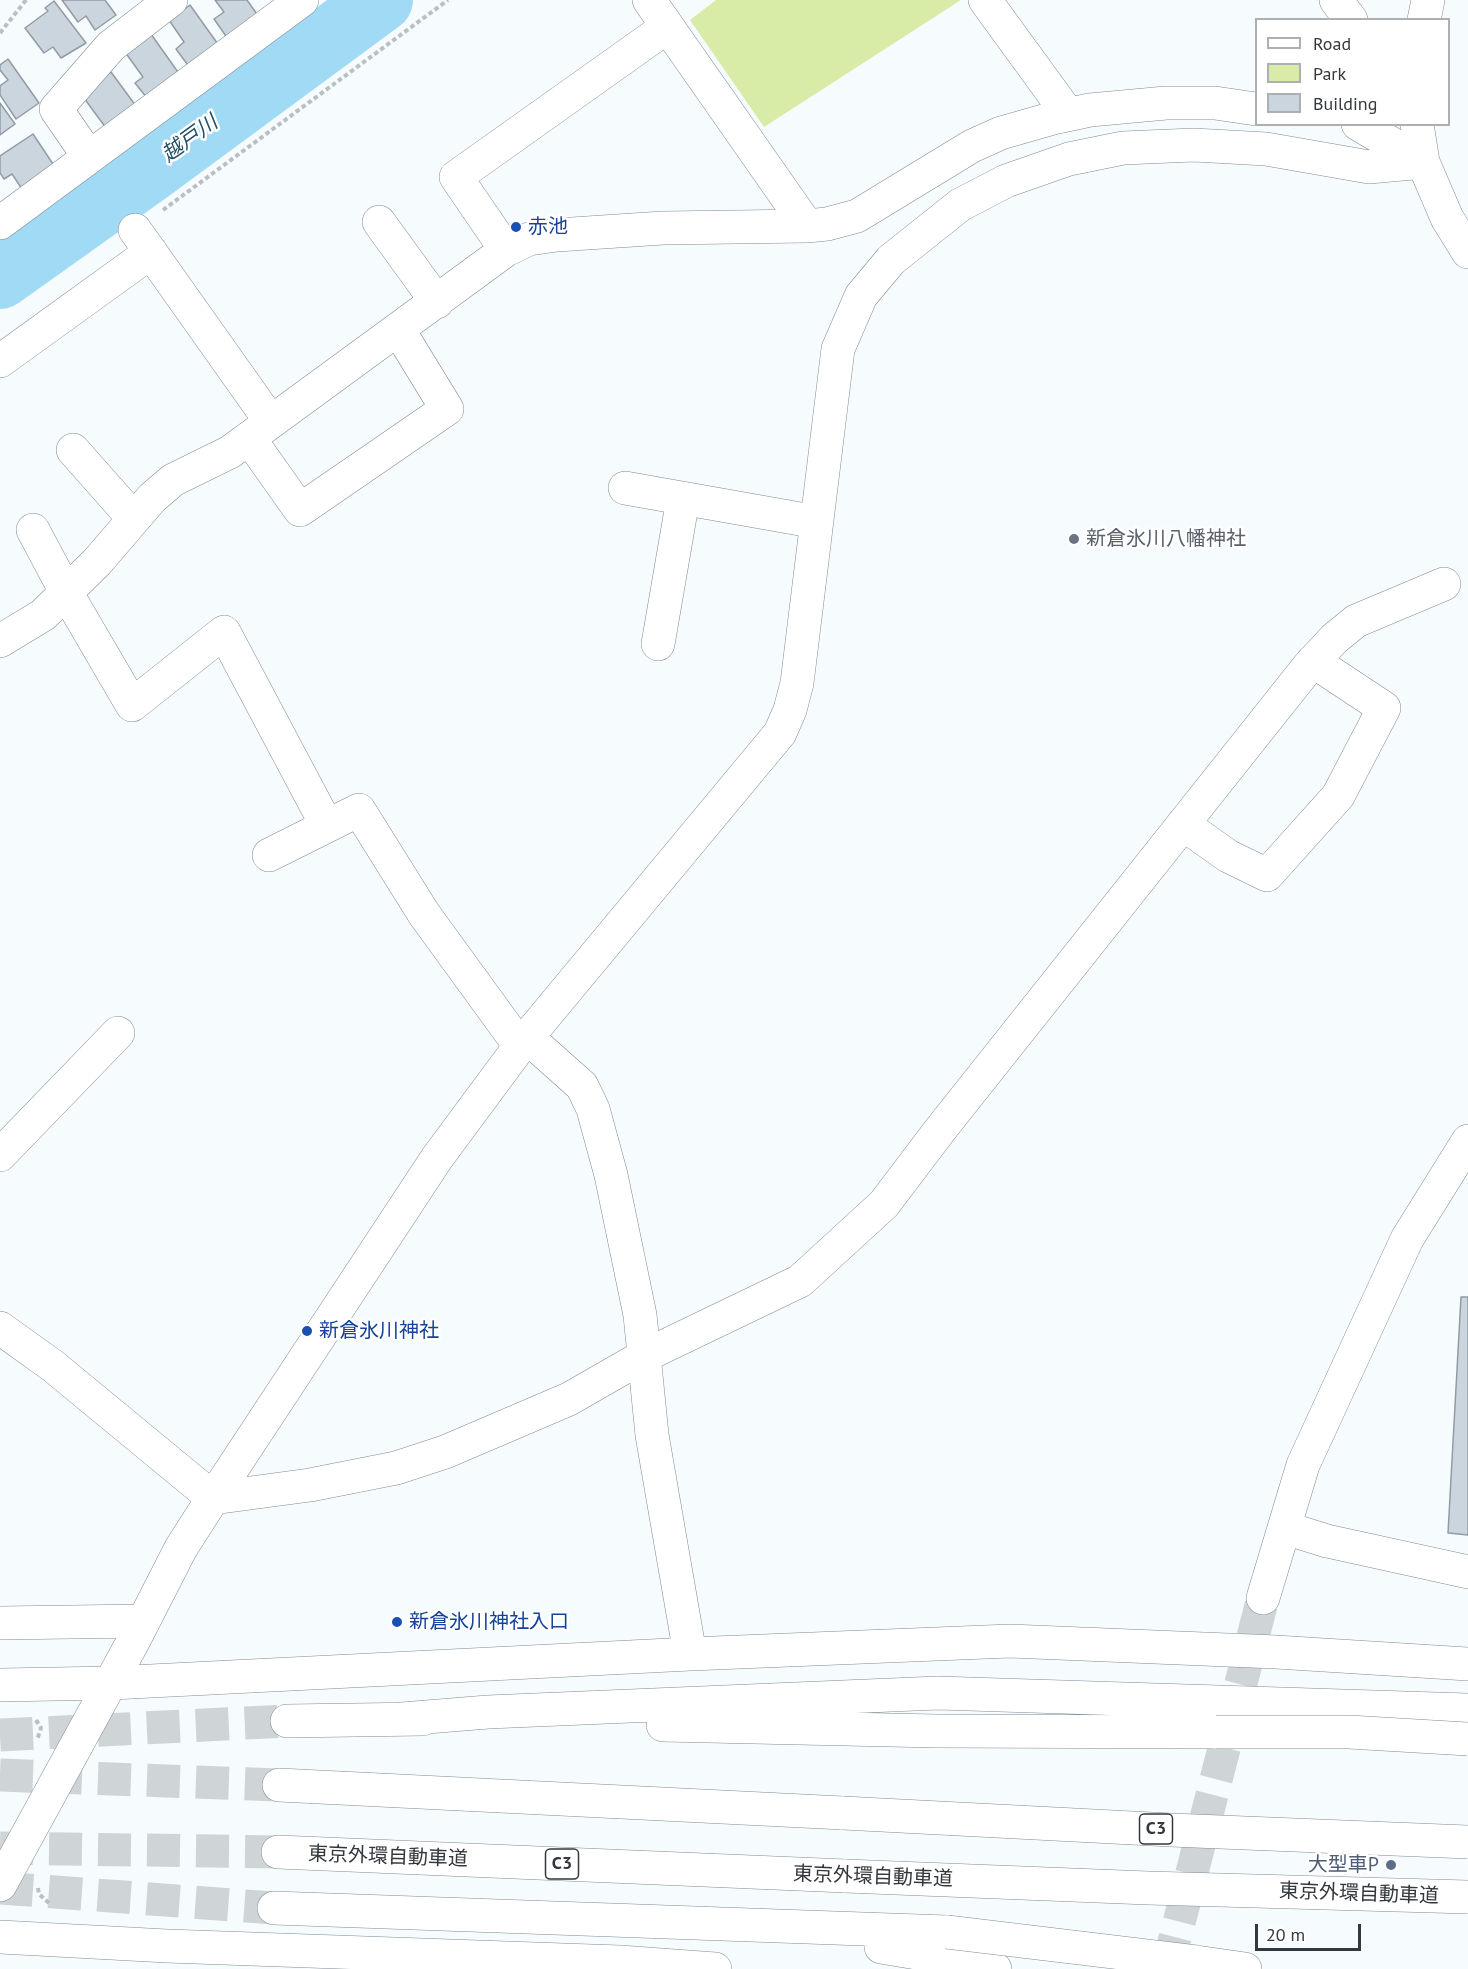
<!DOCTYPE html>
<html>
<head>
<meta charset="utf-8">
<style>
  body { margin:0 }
  #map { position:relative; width:1468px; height:1969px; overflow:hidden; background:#f6fbfe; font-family:"PT Sans",sans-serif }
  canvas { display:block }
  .legend { position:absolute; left:1255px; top:18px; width:195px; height:108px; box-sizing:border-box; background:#fff; border:2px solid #aeafb1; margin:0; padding:8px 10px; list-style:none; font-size:18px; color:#34383c }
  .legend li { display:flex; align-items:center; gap:12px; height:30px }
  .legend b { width:30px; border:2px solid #aeafb1 }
  .scale { position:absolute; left:1255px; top:1924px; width:106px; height:27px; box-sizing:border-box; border:3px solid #34383c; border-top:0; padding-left:8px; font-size:18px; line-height:21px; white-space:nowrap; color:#34383c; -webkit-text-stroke:4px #fff; paint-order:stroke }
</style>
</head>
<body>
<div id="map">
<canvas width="1468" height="1969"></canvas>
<ul class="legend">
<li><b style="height:8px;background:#fff"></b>Road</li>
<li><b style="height:16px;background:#d8eca8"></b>Park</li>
<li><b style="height:16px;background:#cbd5de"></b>Building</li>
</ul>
<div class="scale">20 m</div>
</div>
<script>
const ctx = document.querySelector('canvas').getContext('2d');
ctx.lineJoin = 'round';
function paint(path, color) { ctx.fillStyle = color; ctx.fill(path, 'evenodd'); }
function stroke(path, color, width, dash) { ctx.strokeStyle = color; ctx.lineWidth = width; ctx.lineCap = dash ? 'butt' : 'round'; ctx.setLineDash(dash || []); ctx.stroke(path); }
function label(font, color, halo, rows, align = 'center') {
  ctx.font = font + ' "PT Sans","Noto Sans JP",sans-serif'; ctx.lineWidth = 5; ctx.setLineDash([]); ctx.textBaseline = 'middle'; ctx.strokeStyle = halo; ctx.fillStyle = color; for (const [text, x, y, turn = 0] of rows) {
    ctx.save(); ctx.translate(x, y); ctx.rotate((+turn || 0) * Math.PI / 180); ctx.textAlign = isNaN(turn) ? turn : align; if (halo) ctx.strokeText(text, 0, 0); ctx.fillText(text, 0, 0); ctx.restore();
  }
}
paint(new Path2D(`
  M716,0H961L764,127L690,20Z`), '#d8eca8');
stroke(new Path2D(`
  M0,277L149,171L381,0`), '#a1daf5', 64);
const building = new Path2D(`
  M62,0H105L116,15L95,30L86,16L78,22Z
  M215,0H247L259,17L228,39L214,19L224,12Z
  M54,1L86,43L61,58L53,47L44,53L25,28L48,11L45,8Z
  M190,5L220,47L190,68L176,49L184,42L169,20Z
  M151,34L180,75L147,98L135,83L143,77L125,52Z
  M8,59L39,103L16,119L0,95V86L8,80L0,70V65Z
  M111,72L136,106L106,128L81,94Z
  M0,103L15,124L0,135Z
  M33,134L55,167L22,189L12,174L4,179L0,173V156Z
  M1461,1297H1468V1535L1448,1533Z`);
paint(building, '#cbd5de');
stroke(building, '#939ca5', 1.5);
stroke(new Path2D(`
  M1167,1969L1263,1598`), '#cfd4d7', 33, [33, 16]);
stroke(new Path2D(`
  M0,1735L287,1721
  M0,1775L279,1785
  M0,1848L278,1852
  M0,1888L274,1908`), '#cfd4d7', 33, [33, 16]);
const minor = new Path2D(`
  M649,0L807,226
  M985,0L1068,114
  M1336,0L1351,20
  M1424,20L1428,0
  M1358,124L1423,162
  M1417,124L1423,162L1447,218L1468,252
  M89,157L56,109L111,46L171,0
  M379,222L437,302
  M0,223L302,0
  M135,230L271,422
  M506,250L456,177L667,27
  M0,361L151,252
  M249,438L300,510L447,409L398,329
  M73,450L134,519
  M625,488L817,522
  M33,530L66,592L132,705L224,632L327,826
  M0,641L43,615L97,562L152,498L173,480L230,452L506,250L529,239L557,235L663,228L807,226L827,224L857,216L972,146L1001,133L1057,117L1090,110L1166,103H1215L1256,109
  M658,644L683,499
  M1183,824L1228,856L1267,875L1338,796L1384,708L1313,661
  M269,855L359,810L424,914L520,1046
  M527,1037L582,1086L593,1109L611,1175L640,1315L652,1435L690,1654
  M0,1155L118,1033
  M0,1328L53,1366L213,1498L310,1485L396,1468L445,1452L569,1399L644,1356L800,1281L884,1204L940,1130L1308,667L1334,639L1356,621L1444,584
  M1285,1528L1327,1541L1468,1572
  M1263,1598L1303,1465L1407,1239L1468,1141
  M0,1623L143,1621
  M0,1685L111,1683L690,1654L1010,1641L1276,1652L1468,1664
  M0,1885L135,1638L181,1548L213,1498L437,1158L520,1046L780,733L790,710L797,683L838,349L861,296L891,260L960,205L1006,181L1069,159L1123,148L1194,145L1266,149L1369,167L1423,162
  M0,1937L167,1946L620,1962L715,1969
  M1196,1962L1245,1969`);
const highway = new Path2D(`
  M402,1719L488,1712L938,1693L1468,1710
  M287,1721L423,1719
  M663,1725L936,1731L1216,1732
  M279,1785L843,1813
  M278,1852L846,1876
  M274,1908L947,1932
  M881,1947L941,1957L995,1969`);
stroke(minor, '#818b93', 34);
stroke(highway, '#818b93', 34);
stroke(new Path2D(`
  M0,33L26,0
  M163,210L448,0
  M36,1720L41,1728L37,1740
  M38,1888L39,1894L49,1903`), '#bbbfc3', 4, [4.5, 3]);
stroke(minor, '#fff', 33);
stroke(highway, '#fff', 33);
const minorBridge = new Path2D(`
  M1216,1732H1349L1468,1739`);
const highwayBridge = new Path2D(`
  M843,1813L1171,1830L1468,1842
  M846,1876L1148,1888L1468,1897
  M947,1932L1196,1962`);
stroke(minorBridge, '#818b93', 34, []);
stroke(highwayBridge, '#818b93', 34, []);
stroke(minorBridge, '#fff', 33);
stroke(highwayBridge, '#fff', 33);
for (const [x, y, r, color] of [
  [516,227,6,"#1a4fb4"],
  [1074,539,6,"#6b7280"],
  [307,1331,6,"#1a4fb4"],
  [397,1622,6,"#1a4fb4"],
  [1391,1865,6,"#5c6f8a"]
]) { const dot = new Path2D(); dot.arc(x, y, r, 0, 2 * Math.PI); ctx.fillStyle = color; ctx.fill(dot); stroke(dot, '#fff', 2); }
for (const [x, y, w] of [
  [1156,1829,33],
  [562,1864,33]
]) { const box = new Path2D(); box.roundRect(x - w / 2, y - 15, w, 30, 4.5); ctx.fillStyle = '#fff'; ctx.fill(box); stroke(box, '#34383c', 1.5); }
label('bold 18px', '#34383c', null, [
  ["C3",1156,1829],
  ["C3",562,1864]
]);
label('20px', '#164399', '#fff', [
  ["赤池",528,227],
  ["新倉氷川神社",319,1331],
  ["新倉氷川神社入口",409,1622]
], 'left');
label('20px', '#5b616d', '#fff', [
  ["新倉氷川八幡神社",1086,539]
], 'left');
label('20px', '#34383c', '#fff', [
  ["東京外環自動車道",388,1857,2],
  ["東京外環自動車道",873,1877,2],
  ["東京外環自動車道",1359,1894,2]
]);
label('20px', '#4e5e75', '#fff', [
  ["大型車P",1379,1865]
], 'right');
label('italic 21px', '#235063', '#fff', [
  ["越戸川",190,139,-36]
]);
</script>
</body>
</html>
